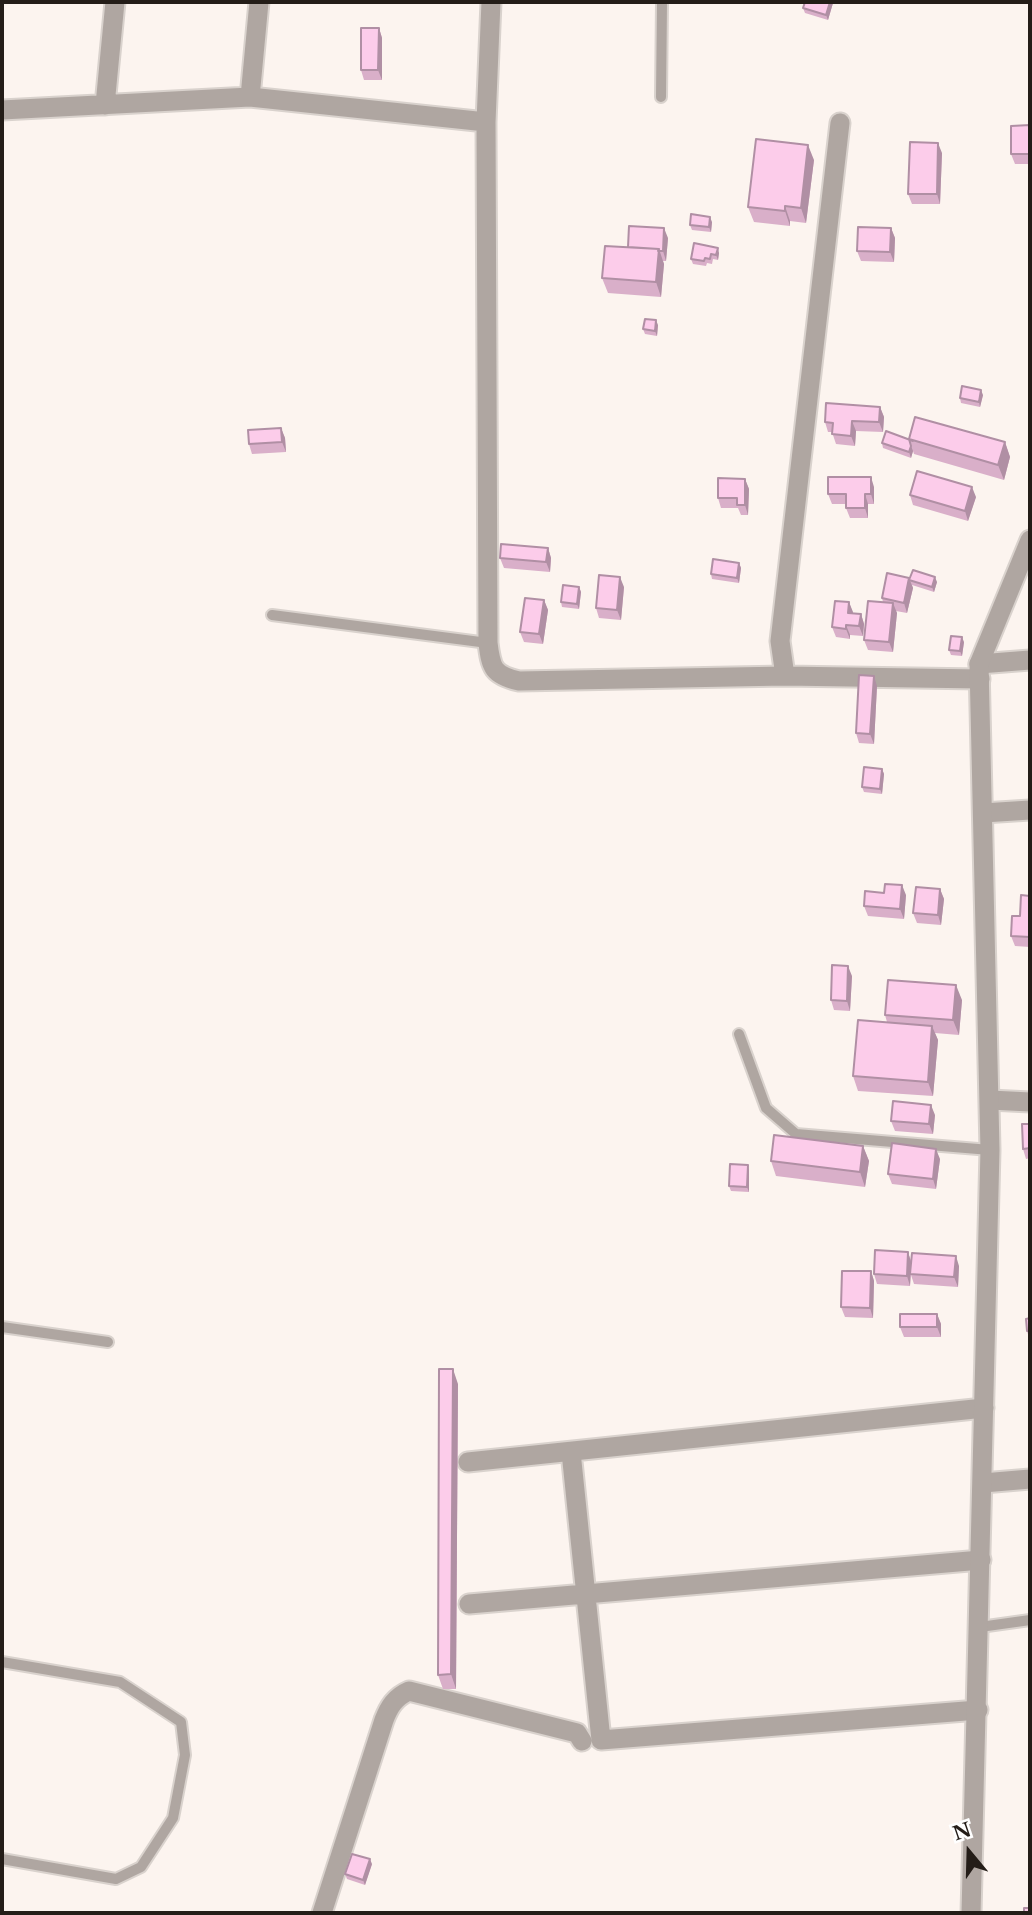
<!DOCTYPE html>
<html>
<head>
<meta charset="utf-8">
<style>
  body { margin:0 }
  #map { position:relative; width:1032px; height:1915px; overflow:hidden; background:#fcf4ef; font-family:"Libre Baskerville",serif }
  canvas { display:block }
  .frame { position:absolute; inset:0; border:4px solid #241d18; pointer-events:none }
  .north { position:absolute; left:934px; top:1817px; width:70px; height:70px; -webkit-text-stroke:5px #fff; paint-order:stroke; rotate:341deg; font-size:19px; font-weight:700; line-height:28px; text-align:center; color:#241d18 }
  .north::after { content:''; display:block; margin:auto; width:24px; height:32px; background:#241d18; clip-path:polygon(50% 0,100% 100%,50% 72%,0 100%) }
</style>
</head>
<body>
<div id="map">
<canvas width="1032" height="1915"></canvas>
<div class="frame"></div>
<div class="north">N</div>
</div>
<script>
const ctx = document.querySelector('canvas').getContext('2d');
ctx.lineJoin = 'round';
function stroke(path, color, width, dash) { ctx.strokeStyle = color; ctx.lineWidth = width; ctx.lineCap = dash ? 'butt' : 'round'; ctx.setLineDash(dash || []); ctx.stroke(path); }
function paint(path, color) { ctx.fillStyle = color; ctx.fill(path, 'evenodd'); }
const service = new Path2D(`
  M661,97L662,2
  M272,615L488,643
  M739,1034L766,1108L796,1134L990,1150
  M2,1327L108,1342
  M980,1627L1030,1620
  M2,1662L120,1682L181,1722L185,1755L173,1818L141,1867L116,1879L2,1859`);
const minor = new Path2D(`
  M491,2L486,122L488,643C491,668 493,675 519,681L785,676L980,679
  M250,97L259,2
  M105,105L115,2
  M2,110L250,97L486,122
  M979,664L1030,660
  M785,676L780,641L840,123
  M983,813L1030,810
  M990,1100L1030,1102
  M571,1452L601,1740L978,1710
  M468,1462L984,1408
  M983,1483L1030,1479
  M469,1604L981,1560
  M322,1913L384,1720C389,1707 395,1697 409,1691L577,1733L582,1741`);
const tertiary = new Path2D(`
  M971,1913L990,1150L979,664L1030,540`);
stroke(service, '#d9d2cd', 14);
stroke(minor, '#d9d2cd', 23);
stroke(tertiary, '#d9d2cd', 23);
stroke(service, '#afa6a1', 10);
stroke(minor, '#afa6a1', 19);
stroke(tertiary, '#afa6a1', 19);
paint(new Path2D(`
  M833,3L828,20L805,13L803,8Z
  M379,28L382,38V80H364L361,70Z
  M1030,125V164H1015L1011,154Z
  M942,153L940,204H912L908,194Z
  M814,160L806,223L790,221V226L754,222L748,207Z
  M712,222L711,232L692,230L690,225Z
  M891,228L895,238L894,262L861,261L857,251Z
  M668,238L666,261H663L664,264L661,297L608,293L602,278L628,247Z
  M694,243L719,253L718,260L713,259L712,264L707,263L706,266L693,264L691,259Z
  M658,325L657,336L645,334L643,329Z
  M983,395L980,407L961,403L960,398Z
  M880,407L884,417L883,432L856,431L855,446L836,444L832,432H828L825,422Z
  M281,428L285,438L286,452L252,454L249,444Z
  M909,439L1005,442L1010,457L1004,480L914,454L913,451L911,458L883,448L882,443Z
  M745,479L749,489L748,515H741L738,508H721L718,498Z
  M874,487V504H868V518H850L846,508V504H832L828,494Z
  M910,495L976,497L968,521L913,505Z
  M548,548L551,558L550,572L504,568L500,558Z
  M739,563L741,568L739,583L712,579L711,574Z
  M909,578L937,582L934,592L912,585L913,588L907,613L896,611L897,613L893,652L868,650L864,640L883,602L882,598Z
  M579,587L581,592L579,609L562,607L561,602Z
  M624,587L621,620L599,618L596,608Z
  M544,600L548,610L543,644L524,642L520,632Z
  M849,602L853,614H861L864,624L863,636L850,635V639L836,637L832,627Z
  M964,642L962,656L951,655L949,650Z
  M877,686L874,744L859,743L856,733Z
  M882,769L884,774L882,794L864,792L862,787Z
  M940,889L944,899L941,925L917,923L913,913Z
  M906,895L904,919L868,916L864,906Z
  M1030,896V947L1015,946L1011,936Z
  M852,976L850,1011L834,1010L831,1000Z
  M962,1000L959,1035L935,1033L938,1040L933,1096L858,1091L853,1076L887,1022L885,1015Z
  M935,1115L933,1134L895,1131L891,1121Z
  M1030,1124V1158L1026,1159L1023,1149Z
  M863,1146L869,1161L865,1187L776,1176L771,1161Z
  M940,1159L936,1189L892,1184L888,1174Z
  M749,1170V1192L731,1191L729,1186Z
  M908,1252L911,1261L959,1266L958,1287L914,1284L911,1275L910,1286L877,1284L874,1274Z
  M871,1271L874,1281L873,1318L845,1317L841,1307Z
  M937,1314L941,1324V1337H904L900,1327Z
  M1030,1318V1341L1027,1331Z
  M458,1384L456,1689H443L438,1675Z
  M372,1864L365,1885L347,1879L345,1874Z`), '#d9afc9');
paint(new Path2D(`
  M830,2H832L833,3L828,20L826,15Z
  M379,28L382,38V80L378,70Z
  M938,143L942,153L940,204L937,194Z
  M808,145L814,160L806,223L801,208Z
  M785,206L790,221V226L785,211Z
  M710,217L712,222L711,232L709,227Z
  M664,228L668,238L666,261L663,251Z
  M891,228L895,238L894,262L890,252Z
  M718,248L719,253L718,260L716,255Z
  M659,249L664,264L661,297L656,282Z
  M656,320L658,325L657,336L655,331Z
  M981,390L983,395L980,407L979,402Z
  M880,407L884,417L883,432L879,422Z
  M852,421L856,431L855,446L851,436Z
  M281,428L285,438L286,452L282,442Z
  M1005,442L1010,457L1004,480L998,465Z
  M911,446L913,451L911,458L909,452Z
  M871,477L874,487V504L871,494Z
  M745,479L749,489L748,515L745,505Z
  M972,487L976,497L968,521L965,511Z
  M865,494L868,504V518L865,508Z
  M548,548L551,558L550,572L546,562Z
  M739,563L741,568L739,583L737,578Z
  M620,577L624,587L621,620L617,610Z
  M935,577L937,582L934,592L932,587Z
  M909,578L913,588L907,613L904,603Z
  M579,587L581,592L579,609L577,604Z
  M544,600L548,610L543,644L539,634Z
  M849,602L853,612L851,623L848,613Z
  M893,603L897,613L893,652L889,642Z
  M861,614L864,624L863,636L859,626Z
  M846,625L850,635V639L846,629Z
  M962,637L964,642L962,656L960,651Z
  M874,676L877,686L874,744L870,734Z
  M882,769L884,774L882,794L880,789Z
  M902,885L906,895L904,919L900,909Z
  M940,889L944,899L941,925L938,915Z
  M848,966L852,976L850,1011L847,1001Z
  M956,985L962,1000L959,1035L953,1020Z
  M932,1026L938,1040L933,1096L928,1082Z
  M931,1105L935,1115L933,1134L929,1124Z
  M863,1146L869,1161L865,1187L860,1172Z
  M936,1149L940,1159L936,1189L933,1179Z
  M748,1165L749,1170V1192L747,1187Z
  M908,1252L911,1262L910,1286L907,1276Z
  M956,1256L959,1266L958,1287L954,1277Z
  M871,1271L874,1281L873,1318L870,1308Z
  M937,1314L941,1324V1337L937,1327Z
  M453,1369L458,1384L456,1689L451,1674Z
  M370,1859L372,1864L365,1885L363,1880Z`), '#b08fa4');
const building = new Path2D(`
  M805,2H830L826,15L803,8Z
  M361,28H379L378,70H361Z
  M1030,125V154H1011V126Z
  M756,139L808,145L801,208L785,206V211L748,207Z
  M910,142L938,143L937,194H908Z
  M691,214L710,217L709,227L690,225Z
  M629,226L664,228L663,251H658L659,249L628,247Z
  M858,227L891,228L890,252L857,251Z
  M694,243L718,248L716,255L711,254L710,259L705,258L704,261L691,259Z
  M605,246L659,249L656,282L602,278Z
  M645,319L656,320L655,331L643,329Z
  M962,386L981,390L979,402L960,398Z
  M826,403L880,407L879,422L852,421L851,436L832,434L833,423L825,422Z
  M915,417L1005,442L998,465L909,439Z
  M281,428L282,442L249,444L248,430Z
  M886,431L913,441L909,439L911,446L909,452L882,443Z
  M917,471L972,487L965,511L910,495Z
  M828,477H871V494H865V508H846V494H828Z
  M718,478L745,479V505H737V498H718Z
  M501,544L548,548L546,562L500,558Z
  M713,559L739,563L737,578L711,574Z
  M913,570L935,577L932,587L909,580Z
  M887,573L909,578L904,603L882,598Z
  M599,575L620,577L617,610L596,608Z
  M563,585L579,587L577,604L561,602Z
  M525,598L544,600L539,634L520,632Z
  M835,601L849,602L848,613L861,614L859,626L846,625V629L832,627Z
  M868,601L893,603L889,642L864,640Z
  M951,636L962,637L960,651L949,650Z
  M859,675L874,676L870,734L856,733Z
  M864,767L882,769L880,789L862,787Z
  M885,884L902,885L900,909L864,906L865,891L884,893Z
  M916,887L940,889L938,915L913,913Z
  M1021,895L1030,896V937L1011,936L1012,916H1020Z
  M832,965L848,966L847,1001L831,1000Z
  M888,980L956,985L953,1020L885,1015Z
  M858,1020L932,1026L928,1082L853,1076Z
  M893,1101L931,1105L929,1124L891,1121Z
  M1022,1124H1030V1148L1023,1149Z
  M774,1135L863,1146L860,1172L771,1161Z
  M892,1143L936,1149L933,1179L888,1174Z
  M730,1164L748,1165L747,1187L729,1186Z
  M875,1250L908,1252L907,1276L874,1274Z
  M912,1253L956,1256L954,1277L910,1274Z
  M842,1271H871L870,1308L841,1307Z
  M900,1314H937V1327H900Z
  M1030,1318V1331H1027L1026,1319Z
  M439,1369H453L451,1674L438,1675Z
  M352,1854L370,1859L363,1880L345,1874Z
  M1024,1908H1030V1913H1024Z`);
paint(building, '#fcccea');
stroke(building, '#b08fa4', 2);
</script>
</body>
</html>
